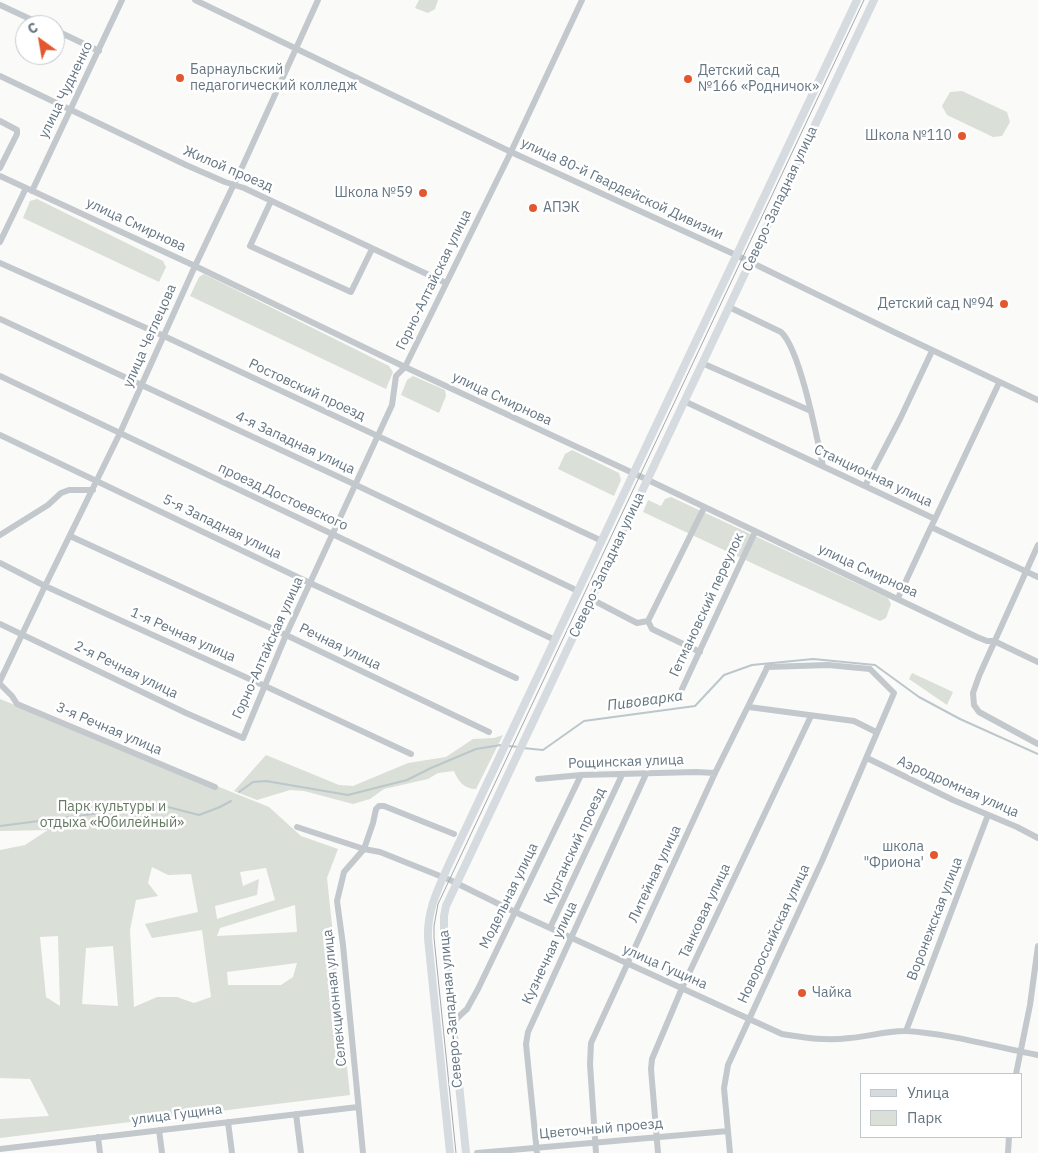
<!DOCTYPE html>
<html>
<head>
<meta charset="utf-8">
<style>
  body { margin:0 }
  #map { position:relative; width:1038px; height:1153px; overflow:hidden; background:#fafaf8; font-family:"IBM Plex Sans",sans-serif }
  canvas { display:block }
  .legend { position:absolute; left:860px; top:1073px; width:162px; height:65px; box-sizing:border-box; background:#fff; border:1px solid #c1c8cd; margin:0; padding:6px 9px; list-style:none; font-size:15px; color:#657683 }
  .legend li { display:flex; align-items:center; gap:10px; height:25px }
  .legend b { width:25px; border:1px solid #c1c8cd }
  .north { position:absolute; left:15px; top:15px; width:50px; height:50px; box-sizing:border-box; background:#fff; border:1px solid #c1c8cd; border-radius:50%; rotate:328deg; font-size:14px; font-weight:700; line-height:20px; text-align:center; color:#657683 }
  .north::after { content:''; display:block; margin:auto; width:18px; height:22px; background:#e4572e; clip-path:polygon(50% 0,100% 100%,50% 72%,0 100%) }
</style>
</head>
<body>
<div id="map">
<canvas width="1038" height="1153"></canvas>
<ul class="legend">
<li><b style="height:6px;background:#d6dbdf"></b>Улица</li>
<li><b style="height:14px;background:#dadfd7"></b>Парк</li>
</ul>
<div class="north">С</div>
</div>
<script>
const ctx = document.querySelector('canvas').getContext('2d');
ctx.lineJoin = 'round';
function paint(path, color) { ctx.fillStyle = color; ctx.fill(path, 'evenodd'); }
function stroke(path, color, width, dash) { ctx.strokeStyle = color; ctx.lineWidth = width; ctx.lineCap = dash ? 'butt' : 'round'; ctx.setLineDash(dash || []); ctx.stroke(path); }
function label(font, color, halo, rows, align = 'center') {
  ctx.font = font + ' "IBM Plex Sans",sans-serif'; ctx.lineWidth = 5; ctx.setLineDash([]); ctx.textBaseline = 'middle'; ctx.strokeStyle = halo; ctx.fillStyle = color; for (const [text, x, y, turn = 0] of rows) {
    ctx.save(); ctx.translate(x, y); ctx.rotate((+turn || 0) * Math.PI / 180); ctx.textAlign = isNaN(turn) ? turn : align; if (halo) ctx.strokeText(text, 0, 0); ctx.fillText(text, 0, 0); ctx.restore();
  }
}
paint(new Path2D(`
  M419,0H438L435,9L428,13L415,8Z
  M962,91L1007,112L1010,122L1002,136L993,137L947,115L942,106L950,92Z
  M37,199L163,261L166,267L159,282L23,218L30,201Z
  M204,274L389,366L393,372L386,389L190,296L199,277Z
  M413,376L445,390L446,396L439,413L401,395L407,380Z
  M572,450L619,473L621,480L614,496L558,469L565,454Z
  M671,497L888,598L891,604L886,618L880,621L771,572L643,512L648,500L661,506L665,499Z
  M912,673L953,692L947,705L909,679Z
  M0,699L269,807L301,836L338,849L327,878L350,1095L0,1138V1119L49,1116L30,1079L0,1078V850L25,845L48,830L0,831ZM152,867L168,875L191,874L198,912L145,924L152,938L202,930L211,997L194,1003L177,997H157L134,1007L130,930L136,900L158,896L148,883ZM266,868L275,900L217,919L215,906L257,895L259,879L243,886L240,872ZM295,905L297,932L217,936L220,928ZM58,936L60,1006L46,997L40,937ZM113,946L118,1006L82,1004L86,948ZM297,963L293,977L281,985H228L227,972Z
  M503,735L476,789C464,789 458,781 454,771L438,773L428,779L384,789L370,799L353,804L304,791L290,790L257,800L234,791L266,755L339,785L353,786L408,763L446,757L473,739L494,738Z`), '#dadfd7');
stroke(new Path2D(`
  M508,746L519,747
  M523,748L543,750L584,721L695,706L724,675L752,665L813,659L875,665L919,697L960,719L1038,754
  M239,792L253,782L266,781L348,795L407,780L431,768L476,749L501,745
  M0,826L116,811L168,807L199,815L220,807L231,801`), '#bbc7cb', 2);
stroke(new Path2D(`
  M195,0L511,152L736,255L896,333L1038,400
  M0,5L43,25
  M55,30L99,51
  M0,76L186,165L225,182L244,188L446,283
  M0,121L17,130V134L0,168
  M0,176L195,266L405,367L648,480L977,637L987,641H994L1038,662
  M32,191L122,0
  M271,201L250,246L351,292L372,249
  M0,242L26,188
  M0,263L164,336L602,541
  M729,307L781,332C800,349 817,438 823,466
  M0,319L356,485L578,591
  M702,363L811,411
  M0,376L555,640
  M684,401L935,519L931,527L1038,577
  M0,435L310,583L516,678
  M865,486L900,419L932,351
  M935,519L999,383
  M0,535L48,505L61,493L69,490H93
  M70,536L286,635L489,732
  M1038,545L979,676L973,693L974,705L979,712L1038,744
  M0,563L45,586L265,686L411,754
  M898,598L931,527
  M591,599L637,623L648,621L652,629L700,652
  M648,621L704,508
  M0,624L186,713L243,738L286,635L392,405L396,376L405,367L509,156L582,0
  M0,681L45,586L120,433L195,266L244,163L318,0
  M0,684L12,696L17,704L215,787
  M682,689L755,532
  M749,707L854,721L876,732
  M867,758L953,800L1017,827L1038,838
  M538,779L581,775L696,772L715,773
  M297,827L364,849L380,852L450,880L515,912L782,1034C807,1038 824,1041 850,1038C868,1037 888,1030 907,1031C951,1034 995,1047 1038,1055
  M550,928L622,775
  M452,1023L467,1009L478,989L581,775
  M906,1031L988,815
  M1016,1074L1030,1005L1038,946
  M296,1114L301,1153
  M228,1122L232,1153
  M159,1130L162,1153
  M98,1137L100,1153
  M0,1149L358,1107
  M363,1153L343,945L337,901L344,872L364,849L373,823L376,809L379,806H384L454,834
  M477,1153L728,1131
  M537,1153L526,1044L528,1032L646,774
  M596,1153L590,1064L591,1043L715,773L766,670L767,667L828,665L870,669L894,693L822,861L728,1065L724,1088L730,1153
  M658,1153L651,1069L652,1059L682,988L811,716
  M1008,1153L1009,1137`), '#c3c8cc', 6);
stroke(new Path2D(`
  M450,1153L428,938C427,910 438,889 449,864L857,0
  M466,1153L444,936V916L446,906L874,0`), '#d6dbdf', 8);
stroke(new Path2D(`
  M456,1153L434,938V926L438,904L864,0`), '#a2aab0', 1);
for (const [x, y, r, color] of [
  [180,78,5,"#e4572e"],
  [688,79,5,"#e4572e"],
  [962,136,5,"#e4572e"],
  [423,193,5,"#e4572e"],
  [533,208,5,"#e4572e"],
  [1004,304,5,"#e4572e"],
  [934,855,5,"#e4572e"],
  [802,993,5,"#e4572e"]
]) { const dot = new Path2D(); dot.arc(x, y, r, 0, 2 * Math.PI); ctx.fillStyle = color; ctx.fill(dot); stroke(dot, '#fff', 2); }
label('14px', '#657683', '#fff', [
  ["Барнаульский",190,70],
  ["педагогический колледж",190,86],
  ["Детский сад",698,71],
  ["№166 «Родничок»",698,87],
  ["Школа №110",952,136,"right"],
  ["Школа №59",413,193,"right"],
  ["АПЭК",543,208],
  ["Детский сад №94",994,304,"right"],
  ["школа",924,847,"right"],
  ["\"Фриона'",924,863,"right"],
  ["Чайка",812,993]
], 'left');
label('14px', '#657683', '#fff', [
  ["улица Чудненко",66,90,-64],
  ["Жилой проезд",228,169,23],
  ["улица 80-й Гвардейской Дивизии",622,189,25],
  ["Северо-Западная улица",780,199,-65],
  ["улица Смирнова",136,225,25],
  ["Горно-Алтайская улица",434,280,-64],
  ["улица Чеглецова",150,336,-66],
  ["Ростовский проезд",307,390,25],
  ["улица Смирнова",502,399,25],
  ["4-я Западная улица",295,443,25],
  ["Станционная улица",873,476,25],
  ["проезд Достоевского",283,497,25],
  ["5-я Западная улица",222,527,26],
  ["Северо-Западная улица",607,565,-65],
  ["улица Смирнова",868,571,25],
  ["Гетмановский переулок",707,605,-65],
  ["1-я Речная улица",183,635,24],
  ["Речная улица",340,647,26],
  ["Горно-Алтайская улица",268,648,-66],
  ["2-я Речная улица",126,670,26],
  ["3-я Речная улица",109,729,23],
  ["Рощинская улица",626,762,-2],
  ["Аэродромная улица",958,787,24],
  ["Курганский проезд",575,846,-65],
  ["Литейная улица",655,874,-65],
  ["Модельная улица",509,896,-64],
  ["Танковая улица",705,911,-65],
  ["Воронежская улица",935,919,-69],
  ["Новороссийская улица",774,934,-65],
  ["Кузнечная улица",550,953,-65],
  ["улица Гущина",665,967,24],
  ["Селекционная улица",335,998,-96],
  ["Северо-Западная улица",451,1009,-95],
  ["улица Гущина",177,1115,-7],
  ["Цветочный проезд",601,1129,-5]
]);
label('14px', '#687a64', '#fff', [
  ["Парк культуры и",112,807],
  ["отдыха «Юбилейный»",112,823]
]);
label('italic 15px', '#60757c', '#fff', [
  ["Пивоварка",645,701,-8]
]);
</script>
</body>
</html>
